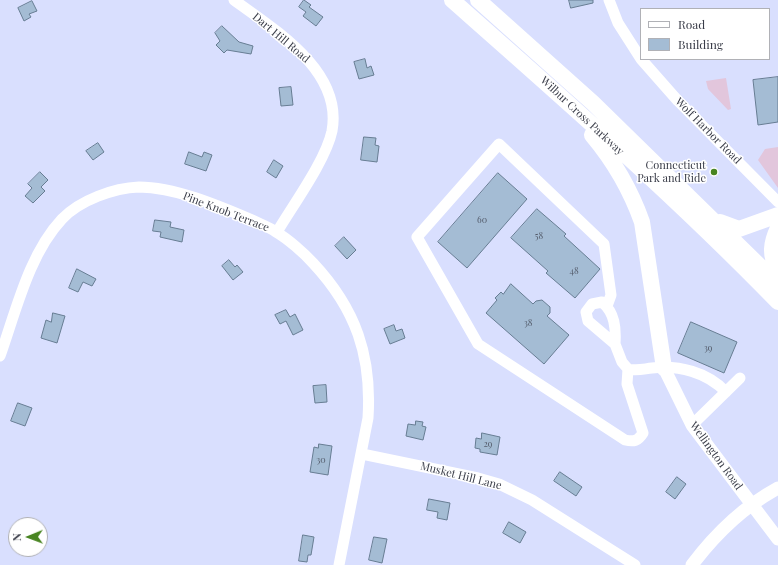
<!DOCTYPE html>
<html>
<head>
<meta charset="utf-8">
<style>
  body { margin:0 }
  #map { position:relative; width:778px; height:565px; overflow:hidden; background:#d9dffe; font-family:"Playfair Display",serif }
  canvas { display:block }
  .legend { position:absolute; left:640px; top:8px; width:130px; height:52px; box-sizing:border-box; background:#fff; border:1px solid #b0b1b6; margin:0; padding:5px 7px; list-style:none; font-size:12px; color:#393c48 }
  .legend li { display:flex; align-items:center; gap:8px; height:20px }
  .legend b { width:20px; border:1px solid #b0b1b6 }
  .north { position:absolute; left:8px; top:517px; width:40px; height:40px; box-sizing:border-box; background:#fff; border:1px solid #b0b1b6; border-radius:50%; rotate:269deg; font-size:11px; font-weight:700; line-height:16px; text-align:center; color:#393c48 }
  .north::after { content:''; display:block; margin:auto; width:14px; height:18px; background:#488421; clip-path:polygon(50% 0,100% 100%,50% 72%,0 100%) }
</style>
</head>
<body>
<div id="map">
<canvas width="778" height="565"></canvas>
<ul class="legend">
<li><b style="height:5px;background:#fff"></b>Road</li>
<li><b style="height:11px;background:#a4bcd4"></b>Building</li>
</ul>
<div class="north">N</div>
</div>
<script>
const ctx = document.querySelector('canvas').getContext('2d');
ctx.lineJoin = 'round';
function paint(path, color) { ctx.fillStyle = color; ctx.fill(path, 'evenodd'); }
function stroke(path, color, width, dash) { ctx.strokeStyle = color; ctx.lineWidth = width; ctx.lineCap = dash ? 'butt' : 'round'; ctx.setLineDash(dash || []); ctx.stroke(path); }
function label(font, color, halo, rows, align = 'center') {
  ctx.font = font + ' "Playfair Display",serif'; ctx.lineWidth = 3; ctx.setLineDash([]); ctx.textBaseline = 'middle'; ctx.strokeStyle = halo; ctx.fillStyle = color; for (const [text, x, y, turn = 0] of rows) {
    ctx.save(); ctx.translate(x, y); ctx.rotate((+turn || 0) * Math.PI / 180); ctx.textAlign = isNaN(turn) ? turn : align; if (halo) ctx.strokeText(text, 0, 0); ctx.fillText(text, 0, 0); ctx.restore();
  }
}
paint(new Path2D(`
  M726,78L731,109L728,110L708,89L706,81Z
  M778,147V188L758,160L765,149Z`), '#e2c6dc');
const building = new Path2D(`
  M304,0L311,5L309,7L323,17L316,26L303,16L306,12L299,7Z
  M569,0H593V3L571,8Z
  M32,1L37,11L29,14L31,17L24,21L18,8Z
  M222,26L239,42L253,46L251,54L227,50L224,53L216,45L220,41L215,33Z
  M365,59L367,68L371,66L374,75L359,79L354,62Z
  M778,77V122L758,125L753,80Z
  M291,87L293,105L281,106L279,88Z
  M364,137L376,138L375,145L379,146L377,162L361,160Z
  M98,143L104,152L93,160L86,151Z
  M189,152L202,157L204,152L212,155L206,171L185,164Z
  M274,160L283,166L276,178L267,172Z
  M40,172L48,180L41,187L45,191L33,203L25,196L32,188L28,184Z
  M498,173L527,199L467,268L438,242Z
  M537,209L566,234L564,236L600,269L575,298L546,273L548,271L511,238Z
  M155,220L171,222L170,227L184,230L182,242L160,237L161,232L153,231Z
  M344,237L356,250L347,259L335,246Z
  M229,260L235,267L237,265L243,272L233,280L222,266Z
  M77,269L96,279L92,286L83,282L78,292L69,288Z
  M511,284L533,304L536,301L542,300L550,307V313L547,316L569,335L544,364L486,313L497,300L495,298L501,292L503,294Z
  M286,310L290,317L295,314L303,330L293,335L286,321L280,324L275,315Z
  M53,313L65,316L57,343L41,338L46,320L51,322Z
  M691,322L737,342L724,373L678,353Z
  M394,325L396,331L402,329L405,338L390,344L384,329Z
  M326,385L327,402L315,403L313,386Z
  M18,403L32,408L25,426L11,421Z
  M416,421L423,422L422,426L426,427L423,440L406,436L408,424L415,425Z
  M482,433L500,437L497,455L480,452V449L475,448L476,438L481,439Z
  M319,444L332,446L328,475L310,472L314,447L318,448Z
  M560,472L582,487L576,496L554,481Z
  M677,477L686,484L675,499L666,492Z
  M429,499L450,503L447,520L437,518L438,512L427,510Z
  M509,522L526,532L520,543L503,533Z
  M303,535L314,537L311,555H308L307,562L299,561Z
  M374,537L387,539L382,563L369,560Z`);
paint(building, '#a4bcd4');
stroke(building, '#677d93', 1);
stroke(new Path2D(`
  M234,0C275,30 343,71 332,131C326,160 293,205 277,232
  M609,0L618,23L641,59
  M641,59L678,101L778,202
  M607,306L611,295L604,244L499,144L417,237L478,344L625,440C634,442 638,441 643,433L627,384L628,369
  M615,344C616,328 615,313 602,302L592,304L586,312L588,321L615,344L622,362L628,369C637,371 643,369 652,368C679,365 707,372 726,392
  M0,356C16,311 29,254 62,219C80,200 114,188 139,187C175,187 219,206 252,220C260,224 269,227 276,232C288,239 304,253 313,263C356,309 372,356 368,418L339,565
  M692,425L740,378
  M362,454L478,478L499,484L532,500L635,565`), '#fff', 11);
stroke(new Path2D(`
  M664,368L692,425L778,539
  M692,565C716,533 743,507 778,488`), '#fff', 13);
stroke(new Path2D(`
  M452,0C563,98 675,196 778,302
  M478,0L593,103L778,284
  M592,135C613,160 631,191 642,222L664,368
  M720,222L739,229L778,215
  M778,228C771,243 769,255 778,270`), '#fff', 16);
for (const [x, y, r, color] of [
  [714,172,4,"#488421"]
]) { const dot = new Path2D(); dot.arc(x, y, r, 0, 2 * Math.PI); ctx.fillStyle = color; ctx.fill(dot); stroke(dot, '#fff', 1.5); }
label('9px', '#545c6b', null, [
  ["60",482,220],
  ["58",539,236],
  ["48",574,271],
  ["38",528,323],
  ["39",708,348],
  ["29",488,444],
  ["30",321,460]
]);
label('11px', '#393c48', '#fff', [
  ["Dart Hill Road",281,38,40],
  ["Wilbur Cross Parkway",582,116,43],
  ["Wolf Harbor Road",708,131,45],
  ["Pine Knob Terrace",226,212,21],
  ["Wellington Road",716,456,54],
  ["Musket Hill Lane",461,476,14]
]);
label('11px', '#393c48', '#fff', [
  ["Connecticut",706,166],
  ["Park and Ride",706,179]
], 'right');
</script>
</body>
</html>
